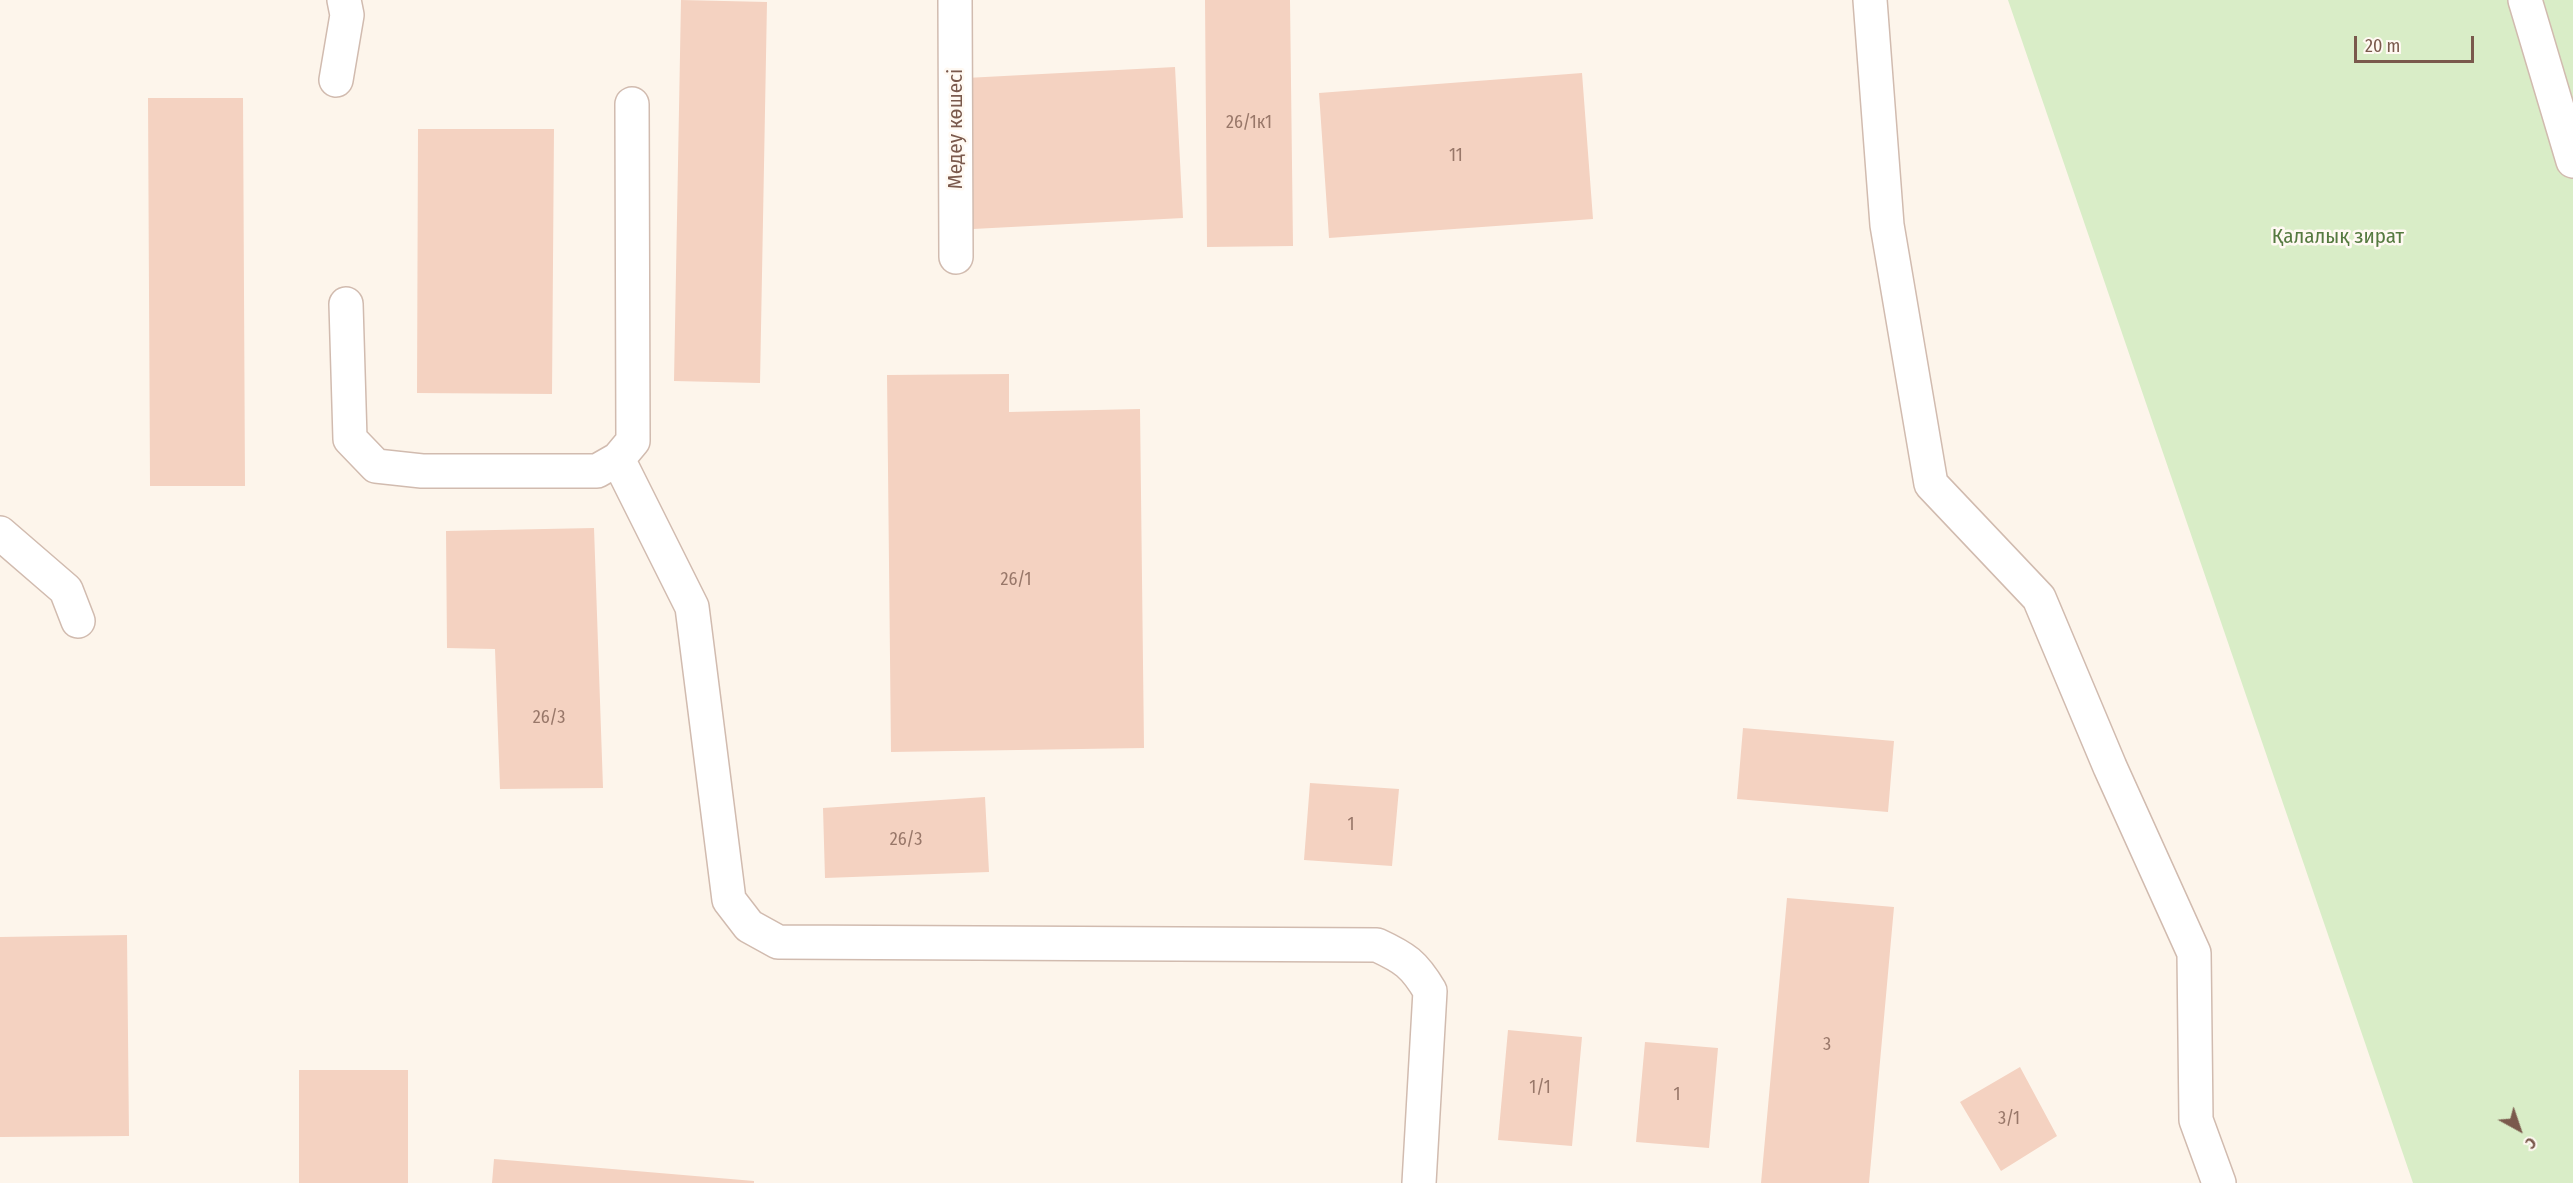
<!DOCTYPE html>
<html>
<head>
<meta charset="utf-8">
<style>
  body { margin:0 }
  #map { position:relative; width:2573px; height:1183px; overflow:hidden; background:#fdf5eb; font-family:"Fira Sans Condensed",sans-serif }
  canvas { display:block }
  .north { position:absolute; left:2489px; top:1099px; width:60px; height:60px; -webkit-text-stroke:4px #fff9f2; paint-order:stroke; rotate:140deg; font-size:16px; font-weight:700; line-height:24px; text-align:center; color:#7a594c }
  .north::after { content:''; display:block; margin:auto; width:21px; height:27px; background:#7a594c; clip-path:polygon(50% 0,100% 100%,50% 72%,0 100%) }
  .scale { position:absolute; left:2354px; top:36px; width:120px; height:27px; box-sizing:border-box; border:3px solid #7a594c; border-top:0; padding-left:8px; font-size:18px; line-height:21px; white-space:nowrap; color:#7a594c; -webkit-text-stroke:4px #fff9f2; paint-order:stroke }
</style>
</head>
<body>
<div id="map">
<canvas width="2573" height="1183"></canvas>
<div class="north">С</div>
<div class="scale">20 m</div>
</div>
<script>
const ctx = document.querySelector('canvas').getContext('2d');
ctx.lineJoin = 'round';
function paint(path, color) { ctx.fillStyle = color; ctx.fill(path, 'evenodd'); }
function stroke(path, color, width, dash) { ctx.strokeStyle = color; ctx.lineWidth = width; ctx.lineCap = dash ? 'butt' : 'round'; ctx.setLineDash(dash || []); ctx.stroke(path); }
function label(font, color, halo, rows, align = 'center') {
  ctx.font = font + ' "Fira Sans Condensed",sans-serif'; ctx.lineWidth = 5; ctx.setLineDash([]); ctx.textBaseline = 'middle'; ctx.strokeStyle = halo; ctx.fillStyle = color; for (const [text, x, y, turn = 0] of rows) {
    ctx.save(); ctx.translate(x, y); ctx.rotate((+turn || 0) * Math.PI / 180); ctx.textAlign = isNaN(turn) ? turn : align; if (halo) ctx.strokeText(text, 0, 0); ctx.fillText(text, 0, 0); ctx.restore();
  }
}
paint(new Path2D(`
  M2008,0H2573V1183H2413Z`), '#d9edc7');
paint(new Path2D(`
  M681,0L767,2L760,383L674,381Z
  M1205,0H1290L1293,246L1207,247Z
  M1175,67L1183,218L973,229L966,78Z
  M1582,73L1593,219L1329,238L1319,93Z
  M148,98H243L245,486H150Z
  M418,129H554L552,394L417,393Z
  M1009,374V412L1140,409L1144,748L891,752L887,375Z
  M594,528L603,788L500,789L495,649L447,648L446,531Z
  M1743,728L1894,741L1888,812L1737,799Z
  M1310,783L1399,789L1392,866L1304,860Z
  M985,797L989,872L825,878L823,808Z
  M1787,898L1894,907L1869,1183H1761Z
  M127,935L129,1136L0,1137V937Z
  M1508,1030L1582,1037L1572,1146L1498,1140Z
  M1645,1042L1718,1048L1709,1148L1636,1142Z
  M2020,1067L2057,1136L2001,1171L1960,1102Z
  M299,1070H408V1183H299Z
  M494,1159L754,1181V1183H492Z`), '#f4d2c1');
const minor = new Path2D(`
  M955,0L956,257
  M1870,0L1887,225L1931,484L2039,598L2110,767L2194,953L2196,1120L2219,1183
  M2525,0L2573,161
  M336,80L347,15L344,0
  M346,304L350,439L376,466L422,471H597L618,459L633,441L632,104
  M618,459L692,607L729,900L749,926L778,942L1377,945C1405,958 1414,964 1430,991L1419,1183
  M0,533L66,590L78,621`);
stroke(minor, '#d1bbaf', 36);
stroke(minor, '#fff', 33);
label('18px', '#987769', null, [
  ["26/1к1",1249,123],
  ["11",1456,156],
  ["26/1",1016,580],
  ["26/3",549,718],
  ["1",1351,825],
  ["26/3",906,840],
  ["3",1827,1045],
  ["1/1",1540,1088],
  ["1",1677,1095],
  ["3/1",2009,1119]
]);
label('21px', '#7a594c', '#fff9f2', [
  ["Медеу көшесі",956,129,-90]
]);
label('21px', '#557a40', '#fff9f2', [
  ["Қалалық зират",2338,237]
]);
</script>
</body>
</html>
